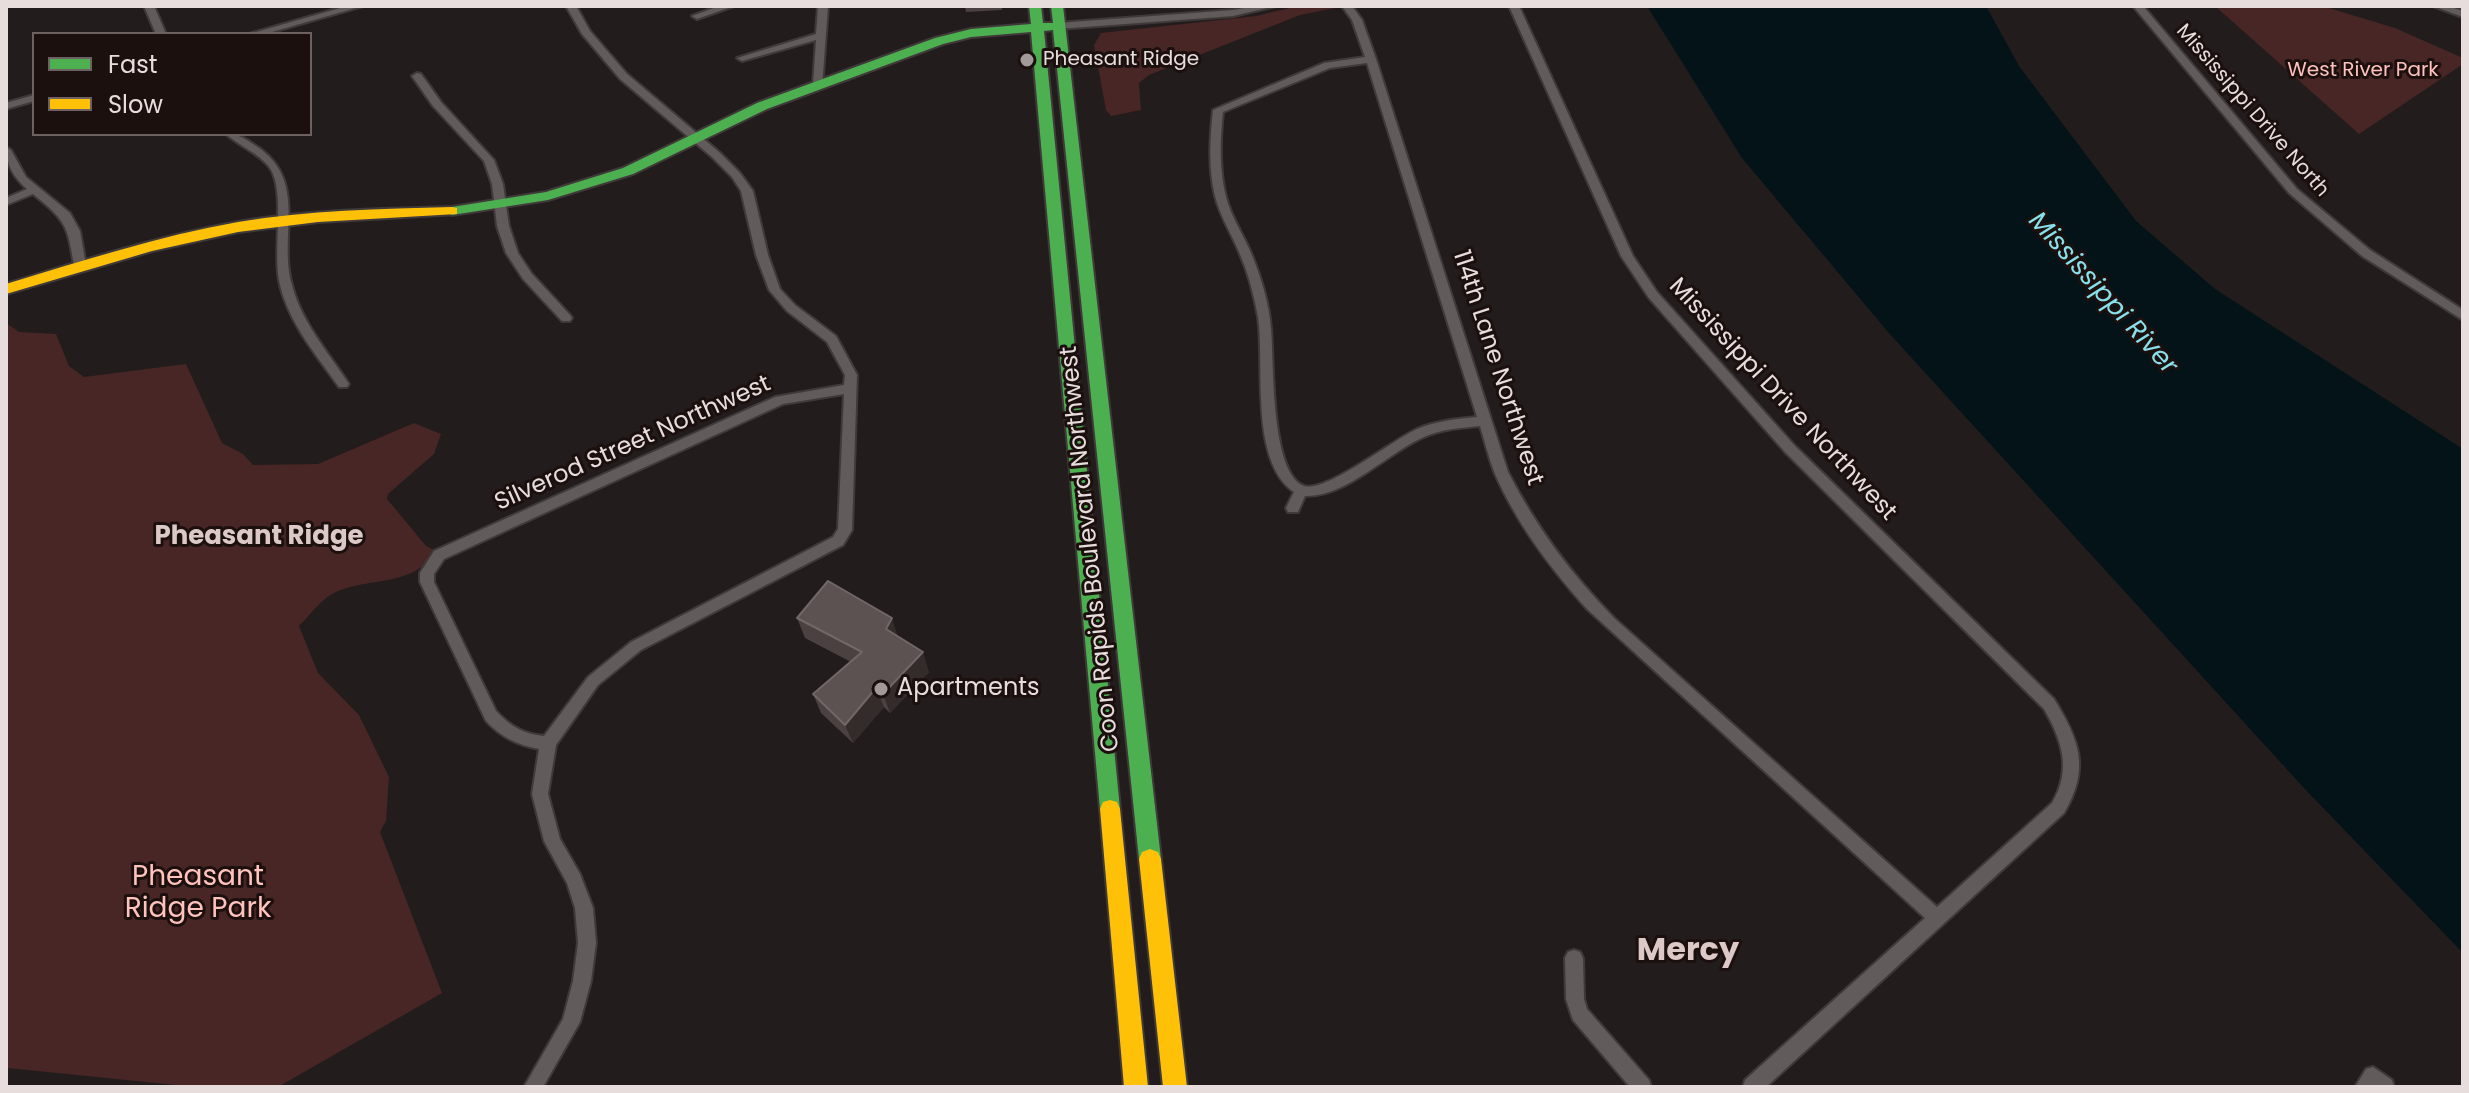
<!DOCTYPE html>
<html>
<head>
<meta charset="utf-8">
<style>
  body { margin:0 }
  #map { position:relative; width:2469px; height:1093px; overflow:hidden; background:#221c1c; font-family:Poppins,sans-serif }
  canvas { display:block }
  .frame { position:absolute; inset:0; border:8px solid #e7dddc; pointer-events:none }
  .legend { position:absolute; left:32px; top:32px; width:280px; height:104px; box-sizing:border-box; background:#1c100f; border:2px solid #6d6261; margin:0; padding:10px 14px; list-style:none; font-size:24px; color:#e7dddc }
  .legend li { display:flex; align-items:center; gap:16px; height:40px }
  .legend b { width:40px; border:2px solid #6d6261 }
</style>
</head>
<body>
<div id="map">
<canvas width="2469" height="1093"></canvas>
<div class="frame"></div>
<ul class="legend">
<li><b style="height:10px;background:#4caf50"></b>Fast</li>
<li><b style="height:10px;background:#ffc107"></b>Slow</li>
</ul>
</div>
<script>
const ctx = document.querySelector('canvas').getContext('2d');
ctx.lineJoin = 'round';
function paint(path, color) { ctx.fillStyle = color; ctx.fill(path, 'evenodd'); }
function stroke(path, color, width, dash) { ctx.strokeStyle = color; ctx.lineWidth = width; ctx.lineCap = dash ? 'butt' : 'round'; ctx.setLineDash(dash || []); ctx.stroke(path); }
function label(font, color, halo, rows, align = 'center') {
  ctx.font = font + ' Poppins,sans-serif'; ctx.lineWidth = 6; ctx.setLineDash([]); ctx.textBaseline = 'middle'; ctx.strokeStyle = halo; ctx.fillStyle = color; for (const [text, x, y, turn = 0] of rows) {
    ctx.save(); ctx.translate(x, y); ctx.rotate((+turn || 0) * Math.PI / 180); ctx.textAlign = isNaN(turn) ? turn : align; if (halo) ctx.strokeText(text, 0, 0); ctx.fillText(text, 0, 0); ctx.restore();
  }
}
paint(new Path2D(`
  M1298,6L1335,8L1300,15L1149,75L1139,83L1141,110L1111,116L1106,110L1094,45L1101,33L1256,16Z
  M2215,6H2322L2395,28L2463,58V64L2359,134Z
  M6,323L19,332L56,334L69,366L84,377L186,364L222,443L243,454L253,465L318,464L414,423L441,434L434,454L388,494L387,499L426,546L434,550C419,587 368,577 336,592C322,598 310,615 299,626L318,673L359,715L389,777L386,821L380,832L442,993L278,1087H196L7,1068Z`), '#472625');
paint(new Path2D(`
  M1647,6H1986L2019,66L2136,221L2215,289L2463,449V953L2304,788L1888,332L1742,158Z`), '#031317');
const street = new Path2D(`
  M144,6H154L166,34H156Z
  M347,6H363L265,34H249Z
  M566,6H576L590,31L627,74L719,152L740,173L753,191L768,255L780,289L795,305L836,336L857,375L852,530L843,545L641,650L598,685L556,745L548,794L560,839L580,874L593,908L596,943L591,981L580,1022L543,1087H524L563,1019L573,981L578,943L575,908L567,883L544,841L532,794L539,749C517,745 501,737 486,721L420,582V573L434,551L775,397L844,385L845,375L827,342L787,311L769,290L756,255L741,191L732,177L712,157L620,79L582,34ZM844,394L838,529L833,537L631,642L588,677L544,736C524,734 511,727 496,711L434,582V574L444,559L783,404Z
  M719,6H734L697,19L692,16Z
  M818,6H828L822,87L813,85L816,40L742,61L737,58L816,34Z
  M1255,6H1276L1233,16L1058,29L1053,26L1058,23L1233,10Z
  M1342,6H1352L1362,20L1376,59L1508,472C1536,527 1571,574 1614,618L1937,907L2052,803C2072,770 2062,740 2044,709L1785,452L1649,298L1621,256L1509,6H1519L1633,256L1657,292L1795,446L2054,699C2080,741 2090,769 2064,813L1766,1087H1743L1745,1080L1925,918L1587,609C1551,569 1517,524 1495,474C1489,459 1485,442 1480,426C1462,428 1441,429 1424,437C1387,453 1347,497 1305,496L1298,512H1288L1286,508L1294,492C1249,461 1265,365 1258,317C1254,295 1248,272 1239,252C1231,233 1220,216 1215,196C1208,168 1210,138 1213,110L1324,63L1365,57L1352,20ZM1367,63L1477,417C1457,419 1436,421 1417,429C1394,439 1326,493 1304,486C1270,473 1274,361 1271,329C1269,303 1261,277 1251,253C1243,234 1231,217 1226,197C1219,169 1220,140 1223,112L1330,68Z
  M2133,6H2143L2297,189L2370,250L2463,310V320L2362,256L2289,193Z
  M2433,6H2448L2463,11V17Z
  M417,73L421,74L441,102L494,160L503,184L509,226L518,253L532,274L570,315L572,318L570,321H562L523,279L506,253L497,226L492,184L484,161L433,106L412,76Z
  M34,95V101L6,109V103Z
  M226,134C240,134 247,140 259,148C308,183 278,236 292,285C301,321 327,351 347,381L349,384L347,387H339C317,356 289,323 280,285C272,254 286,192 270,168C259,153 239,146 226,134Z
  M6,147L11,150L26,177L70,213L80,231L86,265L84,268H76L74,265C67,224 66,221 33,194L6,205V198L27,189C13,177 6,164 6,147Z
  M1574,950L1580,952L1583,958L1584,999L1587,1009L1649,1080L1651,1087H1630L1573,1020L1566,999L1565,958L1568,952Z
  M2373,1067L2392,1080L2394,1087H2355L2366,1069Z`);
const fast = new Path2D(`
  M1029,6H1041L1043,23H1053L1051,6H1063L1161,859L1158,866L1150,869L1142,866L1139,859L1053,30L1044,31L1120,809L1117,816L1110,818L1103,816L1100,809L1031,32L971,37L943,44L767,109L633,174L548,200L452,215L445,211L452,207L546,192L623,168L757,103L935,38L971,29L1031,24Z`);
const slow = new Path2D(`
  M452,207L457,208V214L318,222L238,232L152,251L6,294V284C82,261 159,236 238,222C308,210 381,209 452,207Z
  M1110,800L1117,802L1120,809L1148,1087H1124L1100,809L1103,802Z
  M1150,849L1158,852L1161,859L1187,1087H1163L1139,859L1142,852Z`);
stroke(street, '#3f3939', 4);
stroke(fast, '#3f3939', 4);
stroke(slow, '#3f3939', 4);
paint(street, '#615b5b');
paint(fast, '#4caf50');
paint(slow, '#ffc107');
paint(new Path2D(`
  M965,6H1002V10L966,12Z
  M797,618L898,636L929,672L890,713L884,707L853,743L821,713L813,694L851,662L805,638Z`), '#4c4141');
paint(new Path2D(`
  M892,618L898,637L886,629Z
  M923,652L929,672L890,713L883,694Z
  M876,688L884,707L853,743L845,725Z`), '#342b2b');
const building = new Path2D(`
  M828,581L892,618L886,629L923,652L883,694L876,688L845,725L813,694L862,652L797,618Z`);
paint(building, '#5c5251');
stroke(building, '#726767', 2);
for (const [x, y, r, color] of [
  [1027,60,8,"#a29999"],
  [881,689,8,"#a29999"]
]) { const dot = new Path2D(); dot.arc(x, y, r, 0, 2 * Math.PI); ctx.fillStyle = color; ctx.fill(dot); stroke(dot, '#1c100f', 3); }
label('20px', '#e7dddc', '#1c100f', [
  ["Pheasant Ridge",1043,60]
], 'left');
label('20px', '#ffc2bd', '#1c100f', [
  ["West River Park",2363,71]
]);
label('20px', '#e7dddc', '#1c100f', [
  ["Mississippi Drive North",2252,111,49]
]);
label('24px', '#e7dddc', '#1c100f', [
  ["114th Lane Northwest",1497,368,72],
  ["Mississippi Drive Northwest",1782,400,47],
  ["Silverod Street Northwest",633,444,-24],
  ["Coon Rapids Boulevard Northwest",1091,549,-96]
]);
label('24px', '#e7dddc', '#1c100f', [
  ["Apartments",897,689]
], 'left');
label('italic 26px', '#86e1ec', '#1c100f', [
  ["Mississippi River",2102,294,48]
]);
label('bold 26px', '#dcc9c7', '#1c100f', [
  ["Pheasant Ridge",259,537]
]);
label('28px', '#ffc2bd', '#1c100f', [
  ["Pheasant",198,878],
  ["Ridge Park",198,910]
]);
label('bold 32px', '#dcc9c7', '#1c100f', [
  ["Mercy",1688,952]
]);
</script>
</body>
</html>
